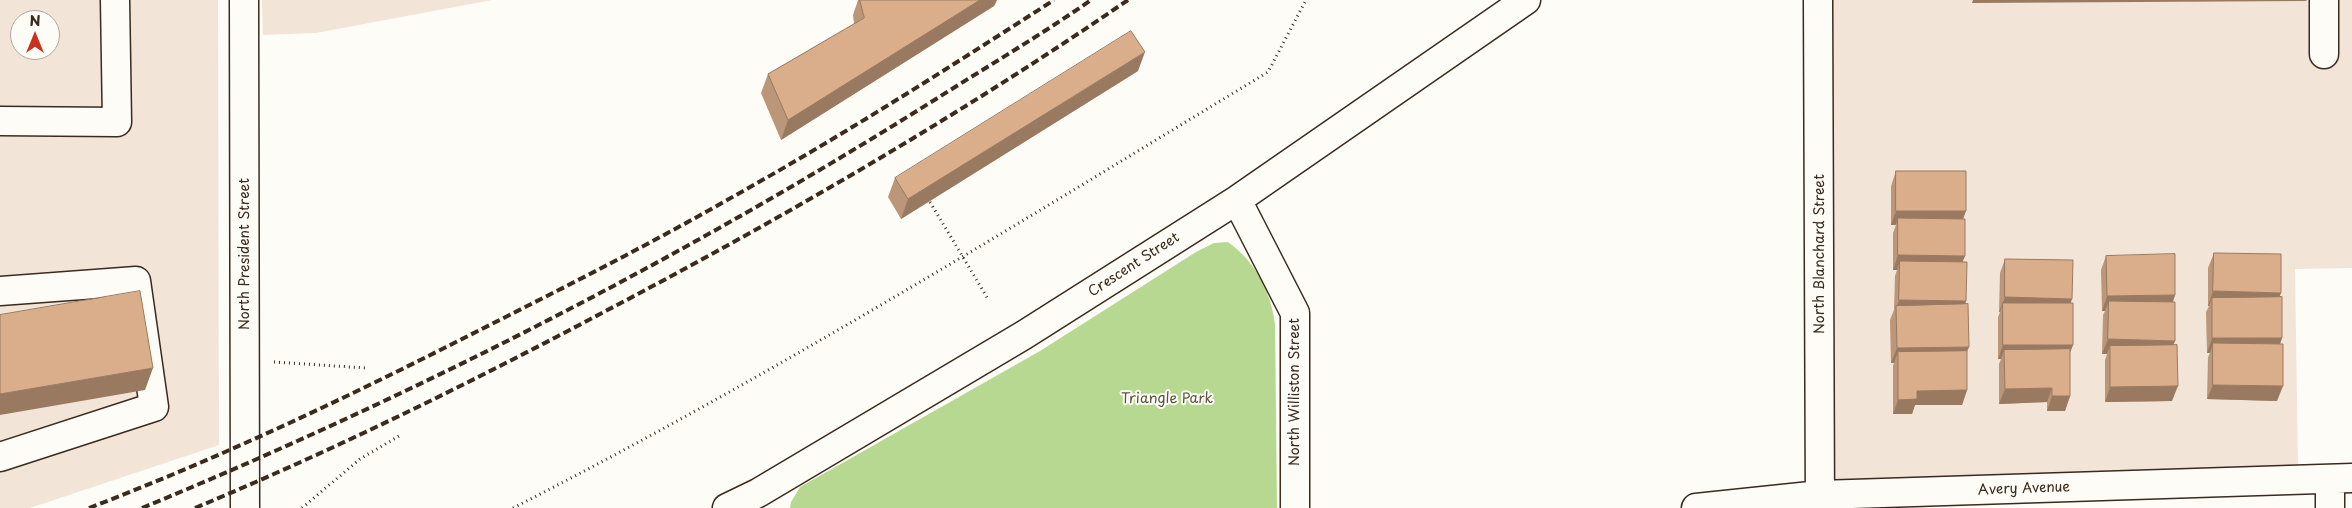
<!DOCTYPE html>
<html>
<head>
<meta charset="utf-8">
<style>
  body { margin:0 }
  #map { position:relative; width:2352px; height:508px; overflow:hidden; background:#fdfcf7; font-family:"Playpen Sans",sans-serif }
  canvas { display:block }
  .north { position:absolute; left:10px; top:10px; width:50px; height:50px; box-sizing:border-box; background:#fdfcf7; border:1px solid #afa8a0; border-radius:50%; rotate:0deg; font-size:14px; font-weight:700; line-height:20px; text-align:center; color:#3b2a1e }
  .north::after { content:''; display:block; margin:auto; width:18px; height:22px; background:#c8321e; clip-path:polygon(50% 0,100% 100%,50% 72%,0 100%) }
</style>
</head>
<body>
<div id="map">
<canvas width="2352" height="508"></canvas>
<div class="north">N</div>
</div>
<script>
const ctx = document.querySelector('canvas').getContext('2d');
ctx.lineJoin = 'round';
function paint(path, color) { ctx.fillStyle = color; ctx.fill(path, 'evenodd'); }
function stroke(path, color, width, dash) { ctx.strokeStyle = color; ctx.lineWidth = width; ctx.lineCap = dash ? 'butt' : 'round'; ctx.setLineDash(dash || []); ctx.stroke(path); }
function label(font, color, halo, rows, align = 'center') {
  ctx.font = font + ' "Playpen Sans",sans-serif'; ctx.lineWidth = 4; ctx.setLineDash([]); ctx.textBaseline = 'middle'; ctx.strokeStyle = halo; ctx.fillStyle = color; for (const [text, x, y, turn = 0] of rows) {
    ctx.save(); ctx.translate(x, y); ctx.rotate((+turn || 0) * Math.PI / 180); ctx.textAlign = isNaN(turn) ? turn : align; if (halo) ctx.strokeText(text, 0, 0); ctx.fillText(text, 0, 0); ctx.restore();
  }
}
paint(new Path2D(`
  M0,0H218L219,445L30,508H0ZM20,20H50V50H20Z
  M262,0H492L316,33L263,35Z
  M1828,0H2352V268L2295,269L2298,469L1834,483Z`), '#f2e5d7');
paint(new Path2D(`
  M1228,242C1255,261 1271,292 1275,324L1277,508H790L791,502L800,487L1040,351L1196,252L1214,243Z`), '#b7d891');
const minor = new Path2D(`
  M244,0L245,508
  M1818,0L1820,508
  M2324,0V54
  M0,121L117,122L115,0
  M1237,200L1295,313V508
  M0,291L136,281L154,407L0,457
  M727,508L758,493L1024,335L1237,200L1526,0
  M1696,508L1820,495L2352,478
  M2330,508V479`);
stroke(minor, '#3b2a1e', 31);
stroke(new Path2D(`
  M930,202L988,299
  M274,362L366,368
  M302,508L360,459L399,436
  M513,508C772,376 1019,223 1268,72L1306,0`), '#3b2a1e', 3, [1, 4]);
stroke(minor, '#fdfcf7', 28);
stroke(new Path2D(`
  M89,508C217,459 342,400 464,338C555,292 647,246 736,195C845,134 950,67 1054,0
  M142,508C418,394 683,258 936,99C988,66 1041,35 1091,0
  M195,508C334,450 468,384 600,314C781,219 959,116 1128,0`), '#3b2a1e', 4, [8, 4]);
paint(new Path2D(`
  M858,0H997L994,6L781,140L761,93L768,74L854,24L853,15Z
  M1138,71L901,219L888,197L895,178Z
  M1896,171L1963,219L1965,256L1962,262L1966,301L1965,304L1967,353V390L1962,405H1915L1912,414H1893V366L1894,363H1891L1890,320L1894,310L1895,276L1897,270H1893V233L1896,225H1891V186Z
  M2214,253L2279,297L2282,338L2280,344L2277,401L2207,399L2208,357L2210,353H2207L2206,312L2209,306H2208V268Z
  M2106,256L2175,295L2173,302L2175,341L2173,345L2172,401L2105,402V360L2107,354H2102L2103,315L2105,311H2102L2101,270Z
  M2005,259L2071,303L2073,345L2070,353V396L2065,411H2047V402L1999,404V364L2001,359H1998V317L2000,312H1999L2000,273Z`), '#bb9678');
paint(new Path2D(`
  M980,0H997L994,6L781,140L788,120Z
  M1973,0H2307L2306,1L1972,3Z
  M1145,52L1138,71L901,219L908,199Z
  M1896,211H1966L1961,225L1898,218L1896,225H1891Z
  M1898,255L1965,256L1959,270L1900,261L1897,270H1893Z
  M2213,291L2281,293L2275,308L2212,298L2209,306H2208Z
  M2175,295L2170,309L2109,301L2105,311H2102L2107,296Z
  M2005,297L2072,299L2067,314L2003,303L2000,312H1999Z
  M1899,300L1966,301L1961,316L1896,310Z
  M2212,338H2282L2277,352L2213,343L2210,353H2207Z
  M2108,339L2175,341L2169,356L2110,346L2107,354H2102Z
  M2003,345H2073L2067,359L2004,350L2001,359H1998Z
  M1969,347L1963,362L1898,352L1894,363H1891L1897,348Z
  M153,368L145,390L0,415V394Z
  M2213,385L2283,386L2277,401L2207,399Z
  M2178,386L2172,401L2105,402L2110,387Z
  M2052,388L2047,402L1999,404L2005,389Z
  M1967,390L1962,405H1915L1912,414H1893L1898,400L1917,391Z
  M2052,396H2070L2065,411H2047Z`), '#997a61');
const building = new Path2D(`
  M860,0H980L788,120L768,74L864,18Z
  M1131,31L1145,52L908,199L895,178Z
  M1896,171H1966V211H1896Z
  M1898,218L1965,219V256L1898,255Z
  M2214,253L2281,254V293L2213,291Z
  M2175,254V295L2107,296L2106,256Z
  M2005,259L2073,260L2072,299L2005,297Z
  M1900,261L1967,262L1966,301L1899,300Z
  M140,291L153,368L0,394V315Z
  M2282,297V338H2212V298Z
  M2109,301L2175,302V341L2108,339Z
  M2003,303H2073V345H2003Z
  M1968,304L1969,347L1897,348L1896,306Z
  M2213,343L2283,344V386L2213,385Z
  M2177,345L2178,386L2110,387V346Z
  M2070,349V396H2052V388L2005,389L2004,350Z
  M1967,351V390L1917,391V399L1898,400V352Z`);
paint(building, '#daae8b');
stroke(building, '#997a61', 1);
label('14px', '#3b2a1e', '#fdfcf7', [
  ["North President Street",245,254,-90],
  ["North Blanchard Street",1820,254,-90],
  ["Crescent Street",1134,265,-33],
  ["North Williston Street",1295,392,-90],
  ["Avery Avenue",2024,489,-2]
]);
label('14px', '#5a563b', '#fdfcf7', [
  ["Triangle Park",1167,399]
]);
</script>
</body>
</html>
